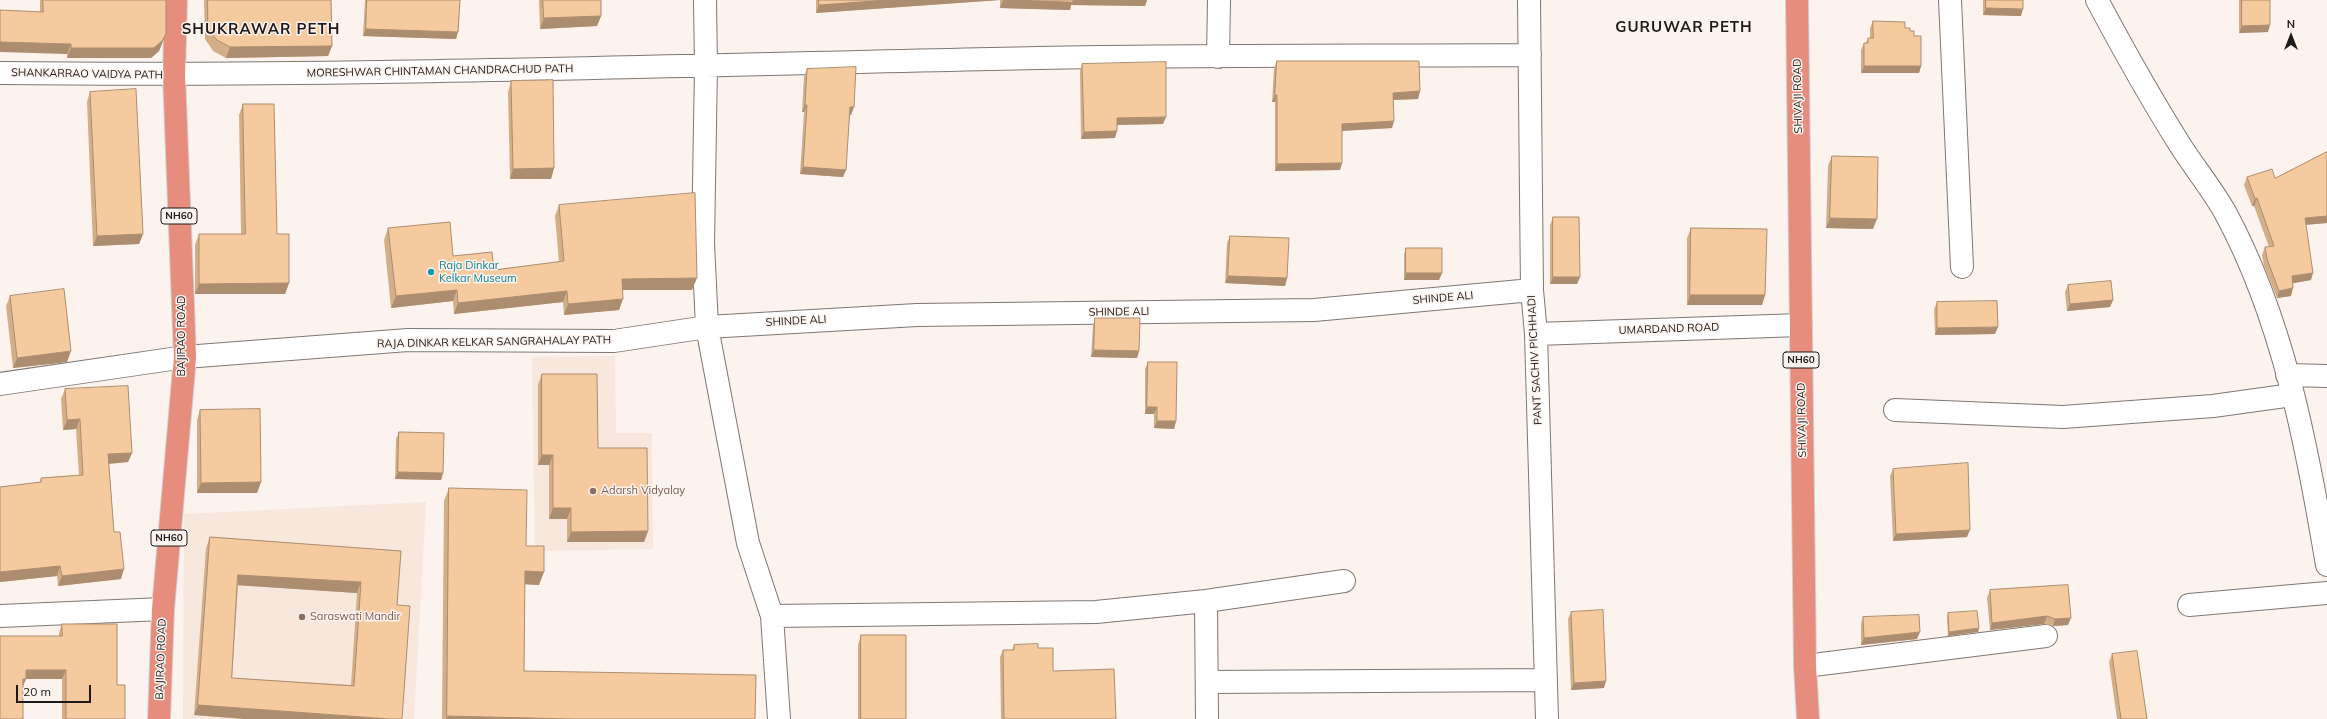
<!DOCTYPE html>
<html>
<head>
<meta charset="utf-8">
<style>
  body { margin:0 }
  #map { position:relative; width:2327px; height:719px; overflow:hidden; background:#fcf3ee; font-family:Mulish,sans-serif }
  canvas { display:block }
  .north { position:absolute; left:2271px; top:16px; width:40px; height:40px; -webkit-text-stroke:3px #fcf3ee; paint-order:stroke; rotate:0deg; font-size:11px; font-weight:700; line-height:16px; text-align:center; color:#1d1a19 }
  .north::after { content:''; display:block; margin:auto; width:14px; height:18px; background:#1d1a19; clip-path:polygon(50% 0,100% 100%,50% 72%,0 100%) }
  .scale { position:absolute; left:16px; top:685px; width:75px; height:18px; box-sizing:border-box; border:2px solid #1d1a19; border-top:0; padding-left:5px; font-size:12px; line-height:14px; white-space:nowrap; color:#1d1a19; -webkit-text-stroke:3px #fcf3ee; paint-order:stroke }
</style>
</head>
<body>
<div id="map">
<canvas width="2327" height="719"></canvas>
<div class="north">N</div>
<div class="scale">20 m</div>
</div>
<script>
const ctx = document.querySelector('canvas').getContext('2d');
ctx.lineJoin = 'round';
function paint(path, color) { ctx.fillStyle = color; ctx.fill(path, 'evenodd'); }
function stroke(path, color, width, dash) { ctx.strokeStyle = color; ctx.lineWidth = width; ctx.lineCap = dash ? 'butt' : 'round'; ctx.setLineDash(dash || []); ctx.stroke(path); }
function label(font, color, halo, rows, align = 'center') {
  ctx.font = font + ' Mulish,sans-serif'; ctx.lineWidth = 3; ctx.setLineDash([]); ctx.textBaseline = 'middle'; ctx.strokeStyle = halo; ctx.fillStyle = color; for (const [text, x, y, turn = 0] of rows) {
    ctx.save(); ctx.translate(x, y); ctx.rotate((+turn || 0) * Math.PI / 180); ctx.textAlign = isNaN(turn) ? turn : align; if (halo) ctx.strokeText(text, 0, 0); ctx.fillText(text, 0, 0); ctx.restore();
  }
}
paint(new Path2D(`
  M615,356L616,433H652L653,549L535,551L532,357Z
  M426,502L414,719H183L184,514Z`), '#f7e7dd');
const street = new Path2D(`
  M705,0L706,67L703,243L707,327L748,543L772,616L779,719
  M1529,0L1532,290L1536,334L1547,719
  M1950,0L1962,267
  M1218,57L1219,0
  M0,73C346,77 692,65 1038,58C1202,55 1366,56 1530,55
  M1536,334L1801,325
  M0,384L185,357L408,340L614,341L707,327L917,315L1314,310L1532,290
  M1895,410L2063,417L2213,406L2292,395
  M1206,601L1207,719
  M2189,605L2327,593
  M0,616L163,609
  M772,616L1096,612L1206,601L1344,581
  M1805,666L2046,636
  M1207,682L1546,680`);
const secondary = new Path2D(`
  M2097,0C2123,49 2150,97 2180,145C2194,167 2212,189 2225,212C2283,319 2307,445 2327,565
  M2287,375L2327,376`);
const highway = new Path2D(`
  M1797,0L1805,666L1808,719
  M159,719L163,609L185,357L174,75L176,0`);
stroke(street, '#7e7772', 24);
stroke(secondary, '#7e7772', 24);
stroke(highway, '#d2d1d1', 24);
stroke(street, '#fff', 22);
stroke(secondary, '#fff', 22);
stroke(highway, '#e68d7e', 22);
paint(new Path2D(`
  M40,0H166L162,43L159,51L151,58H67V54L40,12Z
  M204,0H331L332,46L328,56L226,58L213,51L205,39Z
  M365,0H460L458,32L456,39L363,36Z
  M539,0H601V16L597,26L540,29Z
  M816,0H1147L1145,6L1071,5L1070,10L1000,8V0L816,13Z
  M1983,0H2023L2021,16L1983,15Z
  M2239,0H2270L2268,32L2239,33Z
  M1873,21L1905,28L1910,31L1914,36L1921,66L1919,73H1861V50L1864,43H1866L1868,38H1870V28Z
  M1277,61L1420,91L1418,99L1393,100L1392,128L1342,131V163L1340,170L1275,171V102H1272L1274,68Z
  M1082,64L1163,124L1117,125L1115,138L1081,139L1080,71Z
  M807,69L851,115H850L843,177L800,174L804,112H802L804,76Z
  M511,81L554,168L551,179H510L508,92Z
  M90,92L143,234L139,244L93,246L87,102Z
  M243,104L277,234L289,283L285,294H195V245L199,234H241L239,115Z
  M2327,152V223L2306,225L2311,280L2293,283L2291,296L2277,298L2264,266L2262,255L2265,247H2269L2254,206H2252L2244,185L2247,177L2275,178Z
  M1832,156L1873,229L1826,228L1828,166Z
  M559,205L692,290H623L619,310L564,315L563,302L454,314L453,301L391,308L384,240L388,228L453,256L494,270L559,262L555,216Z
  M1553,217L1580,277L1577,284H1550V225Z
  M1691,228L1765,295L1762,305H1687V238Z
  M1230,236L1287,278L1285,286L1225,283L1227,243Z
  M1406,248L1442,273L1439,280H1404V255Z
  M2068,285L2113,300L2110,307L2067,311L2065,292Z
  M10,296L67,362L13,368L6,306Z
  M1937,302L1995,334L1935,335L1934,309Z
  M1095,318L1139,351L1137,358L1091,357L1093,325Z
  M1148,362L1176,421L1174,429L1154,428V414H1145V369Z
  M542,374L598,448L648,531L644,542H567V519H549V465H538V384Z
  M65,389L132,453L128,462L109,464L114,532L121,579L58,586L57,576L0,582V487L40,482L41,478L79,475L76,429L63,430L61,399Z
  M200,410L261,482L257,493H197V420Z
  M399,432L443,473L441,480L395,479L396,439Z
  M1893,469L1967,537L1893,541L1890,476Z
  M449,488L526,546L539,585L525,584L524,671L755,719H442L444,501Z
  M210,537L401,551L397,605L402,719H245L194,715L206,548ZM238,585L357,593L351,685L232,678Z
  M2068,585V625L2053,626L2044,624L1990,630L1987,598L1990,590Z
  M1571,612L1604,688L1571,690L1568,619Z
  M1948,613L1979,628L1978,632L1948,636L1947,617Z
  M1863,617L1917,639L1861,645V624Z
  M62,624L117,685L125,719H62V679H26L23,686L0,636H59V633Z
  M861,635L906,719H858V645Z
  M1014,645L1038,648L1053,671L1116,719H1001L1000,657L1003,650H1012Z
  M2112,654L2147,719H2117L2109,662Z`), '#d4ae89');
paint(new Path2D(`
  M888,0H1000L816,13L819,5Z
  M1003,0H1147L1145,6L1071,5L1070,10L1000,8Z
  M1986,8L2023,9L2021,16L1983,15Z
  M601,16L597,26L540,29L544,18Z
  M2270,25L2268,32L2239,33L2242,26Z
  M366,29L458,32L456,39L363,36Z
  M166,34L159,51L151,58H67L71,48Z
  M0,42L71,44L67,54L0,52Z
  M332,46L328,56L226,58L230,47Z
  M1864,66H1921L1919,73H1861Z
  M1420,91L1418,99L1390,100L1393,93Z
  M1275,95H1277L1275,102H1272Z
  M805,105H807L804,112H802Z
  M850,107H854L851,115L847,114Z
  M1166,117L1163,124L1114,125L1117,118Z
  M1394,121L1392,128L1339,131L1342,124Z
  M1117,131L1115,138L1081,139L1084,132Z
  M1342,163L1340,170L1275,171L1277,164Z
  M803,167L846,170L843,177L800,174Z
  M554,168L551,179H510L513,169Z
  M2257,198L2254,206H2252L2255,199Z
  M2327,216V223L2302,225L2305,218Z
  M1830,218L1877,219L1873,229L1826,228Z
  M143,234L139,244L93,246L97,236Z
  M1406,273H1442L1439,280H1404Z
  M2313,273L2311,280L2289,284L2292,276Z
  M1228,276L1287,278L1285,286L1225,283Z
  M1553,277H1580L1577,284H1550Z
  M697,278L692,290H617L622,279Z
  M289,283L285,294H195L199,284Z
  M2293,288L2291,296L2277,298L2279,291Z
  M457,290L453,301L391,308L396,296Z
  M567,291L563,302L454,314L458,303Z
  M1690,295H1765L1762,305H1687Z
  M623,299L619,310L564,315L568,304Z
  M2113,300L2110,307L2067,311L2070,304Z
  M1998,327L1995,334L1935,335L1937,328Z
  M1094,350L1139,351L1137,358L1091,357Z
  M71,351L67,362L13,368L17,358Z
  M1147,407H1157L1154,414H1145Z
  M80,419L76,429L63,430L67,420Z
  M1157,421H1176L1174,429L1154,428Z
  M132,453L128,462L105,464L108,454Z
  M542,455H553L549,465H538Z
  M398,472L443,473L441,480L395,479Z
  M261,482L257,493H197L201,483Z
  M553,508H571L567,519H549Z
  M1970,530L1967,537L1893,541L1896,534Z
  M648,531L644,542H567L571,532Z
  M60,566L57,576L0,582V572Z
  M124,569L121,579L58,586L62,576Z
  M525,571L544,572L539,585L520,584Z
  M238,575L361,582L357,593L235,585Z
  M2047,616L2044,624L1990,630L1992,623Z
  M2071,618L2068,625L2053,626L2055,619Z
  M1979,628L1978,632L1948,636L1949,632Z
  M1920,632L1917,639L1861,645L1864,638Z
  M26,670H66L62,679H22Z
  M23,679H26L22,688Z
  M1606,681L1604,688L1571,690L1574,683Z
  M198,705L390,719H245L194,715Z
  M447,716L572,719H446Z`), '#ac8d6f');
const building = new Path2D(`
  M43,0H166V34L162,41L154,48H71V44L0,42V10L43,12Z
  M208,0H331L332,46L230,47L217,40L208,29Z
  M367,0H460L458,32L366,29Z
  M543,0H601V16L544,18Z
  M819,0H888L819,5Z
  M1009,0H1073V2Z
  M1986,0H2023V9L1986,8Z
  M2242,0H2270V25L2242,26Z
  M1873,21L1905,22V28H1910V31H1914V36H1921V66H1864V43H1868V38H1873Z
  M1277,61H1419L1420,91L1393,93L1394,121L1342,124V163L1277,164V95H1275Z
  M1166,62V117L1117,118V131L1084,132L1082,64Z
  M856,67L854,107H850L846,170L803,167L807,105H805L807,69Z
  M553,80L554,168L513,169L511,81Z
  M136,89L143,234L97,236L90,92Z
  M243,104H274L277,234H289V283L199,284V234H245Z
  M2327,152V216L2305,218L2313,273L2292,276L2293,288L2279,291L2267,259L2265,247L2274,246L2257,198L2255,199L2247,177L2272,169L2275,178Z
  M1832,156L1878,157L1877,219L1830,218Z
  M695,193L697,278L622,279L623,299L568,304L567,291L458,303L457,290L396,296L388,228L450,222L453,256L492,252L494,270L564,261L559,205Z
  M1553,217H1579L1580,277H1553Z
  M1691,228L1767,229L1765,295H1690Z
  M1230,236L1289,238L1287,278L1228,276Z
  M1406,248H1442V273H1406Z
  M2111,281L2113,300L2070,304L2068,285Z
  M64,289L71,351L17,358L10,296Z
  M1997,301L1998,327L1937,328V302Z
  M1095,318H1140L1139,351L1094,350Z
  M1148,362H1177L1176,421H1157V407H1147Z
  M542,374H597L598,448H647L648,531L571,532V508H553V455H542Z
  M128,386L132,453L108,454L114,532H120L124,569L62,576L60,566L0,572V487L41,482V478L83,475L80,419L67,420L65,389Z
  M260,409L261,482L201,483L200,410Z
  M399,432L444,433L443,473L398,472Z
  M1968,463L1970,530L1896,534L1893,469Z
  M449,488L527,490L526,546H544V572L525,571L524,671L756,675L755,719H572L447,716Z
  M210,537L401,551L397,605L410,606L402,719H390L198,705ZM238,575L361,582L354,686L232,678Z
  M2068,585L2071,618L2055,619L2047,616L1992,623L1990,590Z
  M1603,610L1606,681L1574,683L1571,612Z
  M1977,611L1979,628L1949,632L1948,613Z
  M1919,615L1920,632L1864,638L1863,617Z
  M62,624H117V685H125V719H66V670H26V679H23V719H0V636H62Z
  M861,635H906V719H861Z
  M1038,644V648H1053V671L1114,669L1116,719H1004L1003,650H1014V645Z
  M2137,651L2147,719H2121L2112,654Z`);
paint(building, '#f6ca9f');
stroke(building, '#ac8d6f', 1);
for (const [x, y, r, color] of [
  [431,272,4,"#0f9aa8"],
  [593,491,4,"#8d6e63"],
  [302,617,4,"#8d6e63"]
]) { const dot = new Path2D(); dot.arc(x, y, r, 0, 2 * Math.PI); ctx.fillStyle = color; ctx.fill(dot); stroke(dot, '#fcf3ee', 1.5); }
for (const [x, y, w] of [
  [179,216,36],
  [1801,360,36],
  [169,538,36]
]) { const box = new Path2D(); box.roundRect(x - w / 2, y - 8, w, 16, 3); ctx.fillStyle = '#fcf3ee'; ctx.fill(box); stroke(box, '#1d1a19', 1); }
label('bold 10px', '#1d1a19', null, [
  ["NH60",179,216],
  ["NH60",1801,360],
  ["NH60",169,538]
]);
label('11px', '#1d1a19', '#fcf3ee', [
  ["MORESHWAR CHINTAMAN CHANDRACHUD PATH",440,71,-1],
  ["SHANKARRAO VAIDYA PATH",87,74,1],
  ["SHIVAJI ROAD",1798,96,-91],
  ["SHINDE ALI",1443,298,-5],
  ["SHINDE ALI",1119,312,-1],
  ["SHINDE ALI",796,321,-3],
  ["UMARDAND ROAD",1669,329,-2],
  ["BAJIRAO ROAD",182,336,-90],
  ["RAJA DINKAR KELKAR SANGRAHALAY PATH",494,342,-1],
  ["PANT SACHIV PICHHADI",1535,360,-93],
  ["SHIVAJI ROAD",1802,420,-91],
  ["BAJIRAO ROAD",161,659,-88]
]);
label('11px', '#0d838f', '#fcf3ee', [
  ["Raja Dinkar",439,266],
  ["Kelkar Museum",439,279]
], 'left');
label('11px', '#785e54', '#fcf3ee', [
  ["Adarsh Vidyalay",601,491],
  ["Saraswati Mandir",310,617]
], 'left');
ctx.letterSpacing = '1px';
label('bold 15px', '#1d1a19', '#fcf3ee', [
  ["GURUWAR PETH",1684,27],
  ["SHUKRAWAR PETH",261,29]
]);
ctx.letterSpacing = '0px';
</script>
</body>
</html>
